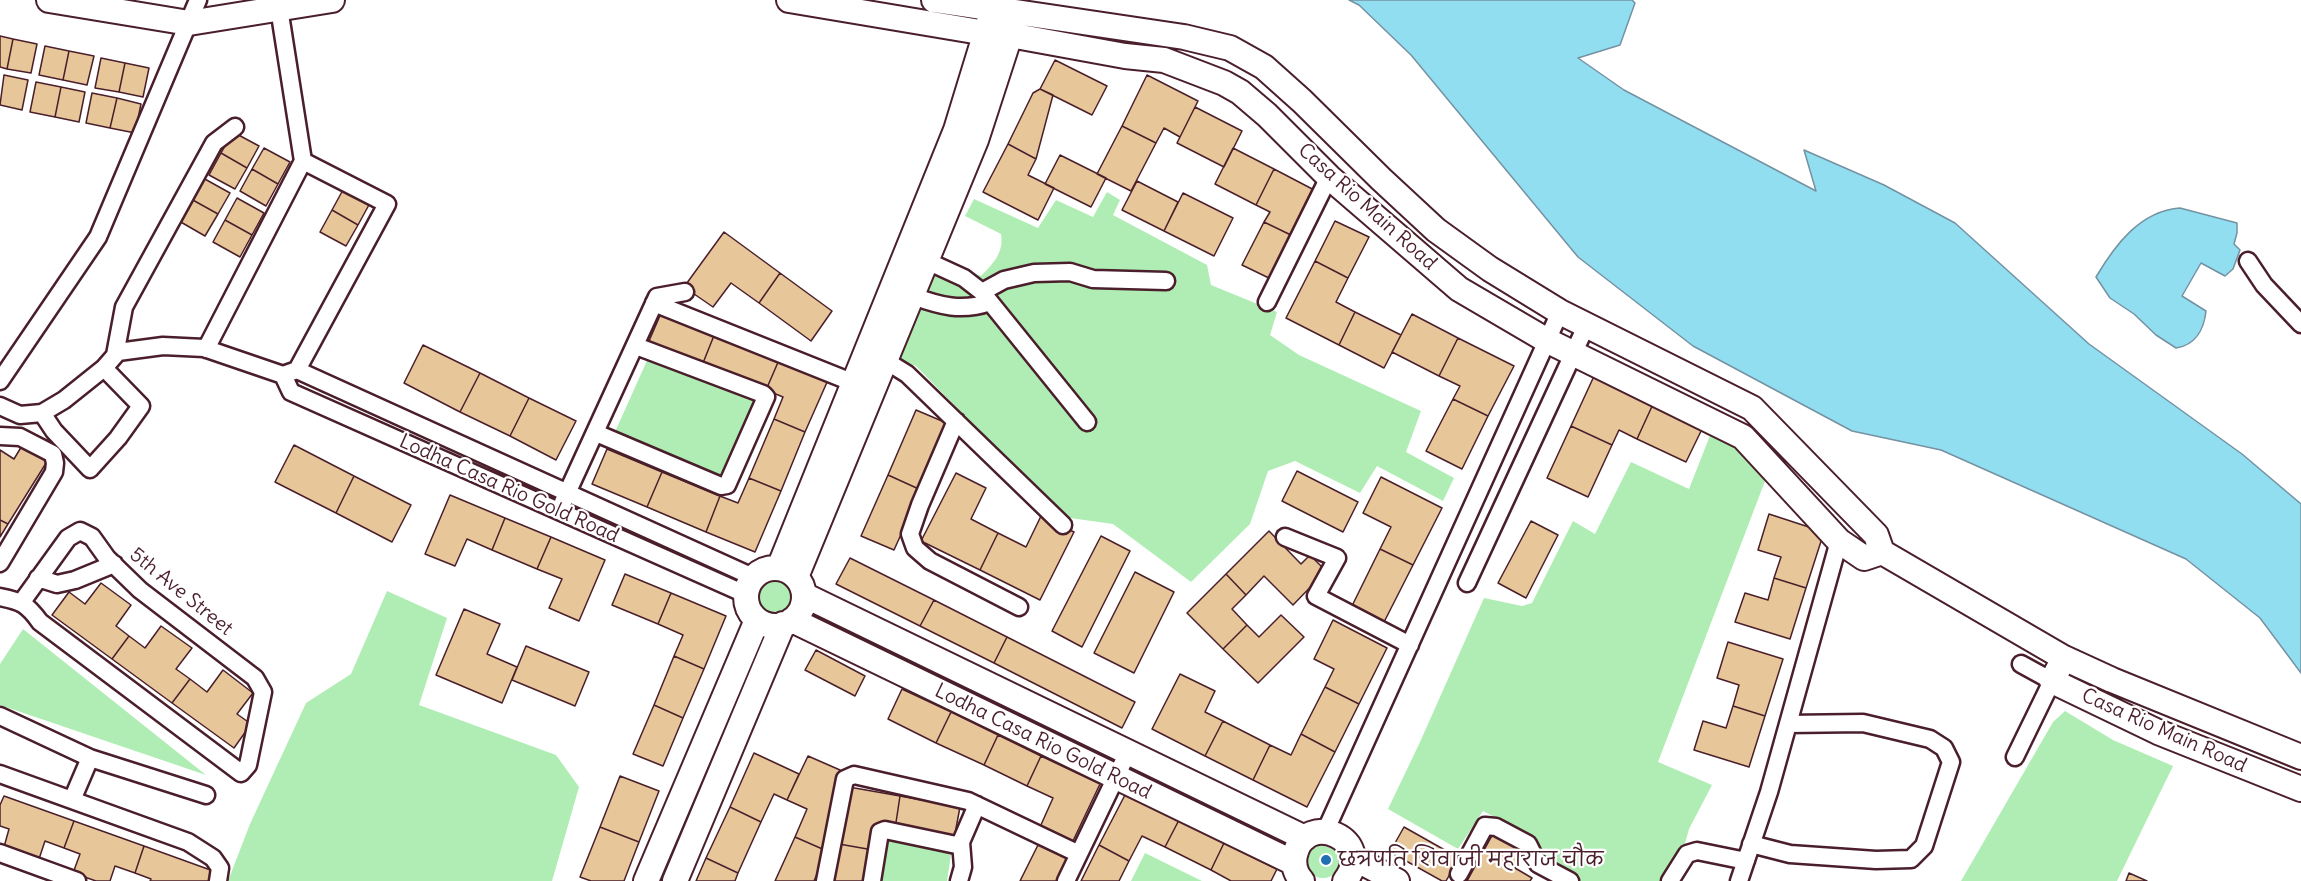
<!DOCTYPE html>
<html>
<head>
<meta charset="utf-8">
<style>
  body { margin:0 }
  canvas { display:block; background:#fff }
</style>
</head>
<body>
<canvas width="2301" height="881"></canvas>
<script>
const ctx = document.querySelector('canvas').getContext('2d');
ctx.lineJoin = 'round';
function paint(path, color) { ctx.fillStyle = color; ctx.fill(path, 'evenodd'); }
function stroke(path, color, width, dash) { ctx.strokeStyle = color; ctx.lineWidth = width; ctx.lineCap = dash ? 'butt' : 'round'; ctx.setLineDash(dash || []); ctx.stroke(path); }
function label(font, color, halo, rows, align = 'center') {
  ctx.font = font + ' Delius,"Playpen Sans Deva",sans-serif'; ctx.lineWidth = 4.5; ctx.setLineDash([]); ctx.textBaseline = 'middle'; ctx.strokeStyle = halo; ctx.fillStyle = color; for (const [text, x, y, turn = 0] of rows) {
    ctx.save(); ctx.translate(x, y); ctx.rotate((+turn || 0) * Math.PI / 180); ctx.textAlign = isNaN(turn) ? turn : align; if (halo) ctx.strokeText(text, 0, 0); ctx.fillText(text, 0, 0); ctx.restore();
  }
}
paint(new Path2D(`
  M1107,192L1120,200L1113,215L1207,265L1211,285L1277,312L1270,335L1299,355L1421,411L1406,452L1454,478L1443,501L1377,466L1360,493L1295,461L1268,471L1250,524L1191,582L1113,524L1063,517L916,366L900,360L941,260L981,276C994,263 1004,252 1001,234L965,216L974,199L1038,228L1056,200L1093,217Z
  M649,356L762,405L729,482L615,432Z
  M1711,433L1732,441L1765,481L1658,762L1712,785L1689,829L1685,843L1662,881H1552L1524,865L1538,840L1483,811L1458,849L1388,809L1420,742L1484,598L1522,606L1532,603L1573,521L1595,534L1631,462L1689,489Z
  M758 597a17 17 0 1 1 34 0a17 17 0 1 1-34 0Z
  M387,591L447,618L419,705L556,755L579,787L552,881H228L250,824L306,703L351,674Z
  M23,629L206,775L0,705V664Z
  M2065,711L2113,740L2173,766L2117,881H1961L2053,722Z
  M884,837L951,854L947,881H876Z
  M1306 861a17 17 0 1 1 34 0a17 17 0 1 1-34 0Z
  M1145,853L1202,881H1131Z`), '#afedb4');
const water = new Path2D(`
  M1349,0H1632L1635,3L1620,45L1578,58L1624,90L1816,191L1804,150L1884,185L1955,223L2089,344L2242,454L2301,504V673L2260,618L2186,559L1941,450L1852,431L1693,346L1578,257L1411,55L1359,5Z
  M2180,208L2237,223V233L2234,244L2240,250L2233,269L2225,276L2201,263L2182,296L2206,311C2204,330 2195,345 2176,348L2156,335L2134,314L2110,298L2096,277C2115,245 2140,211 2180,208Z`);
paint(water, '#91def1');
stroke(water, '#7592a2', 1.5);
const building = new Path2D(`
  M0,36L13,39L7,69L0,67Z
  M13,39L37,44L31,73L7,69Z
  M45,46L69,51L63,80L39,75Z
  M69,51L94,56L87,85L63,80Z
  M101,58L125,63L119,92L95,88Z
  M1055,60L1107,86L1092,115L1040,89Z
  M125,63L149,68L143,97L119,92Z
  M4,75L28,80L22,110L0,105Z
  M1147,75L1198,101L1180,137L1164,128L1156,143L1122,126Z
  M36,82L61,87L55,117L30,112Z
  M61,87L85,92L79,122L55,117Z
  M1040,89L1053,95L1036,159L1008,144L1033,93Z
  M92,93L117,98L110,128L86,123Z
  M117,98L141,104L135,133L110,128Z
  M1195,107L1242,131L1224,167L1177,143Z
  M1122,126L1156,143L1131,191L1097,174Z
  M233,132L259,146L247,168L221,153Z
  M1008,144L1036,159L1028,175L1054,188L1038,220L983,192Z
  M264,148L290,162L278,184L252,169Z
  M1233,148L1274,169L1256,205L1215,184Z
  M221,153L247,168L235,189L209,175Z
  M1060,155L1106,178L1091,207L1045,184Z
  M252,169L278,184L266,206L240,191Z
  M1274,169L1318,192L1295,237L1264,222L1270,212L1256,205Z
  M203,178L230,193L218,214L191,199Z
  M1137,181L1178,202L1164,231L1122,210Z
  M344,188L370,203L358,225L332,210Z
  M1183,193L1233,218L1214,256L1164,231Z
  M237,198L264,213L252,235L225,220Z
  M191,199L218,214L205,236L179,221Z
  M332,210L358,225L346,246L320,232Z
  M225,220L252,235L240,257L213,242Z
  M1335,221L1369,237L1348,278L1315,261Z
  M1264,222L1295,237L1273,280L1242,265Z
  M724,232L780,273L759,303L731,283L713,307L684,287Z
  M1315,261L1348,278L1336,302L1355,312L1339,345L1286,318Z
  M780,273L832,311L811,341L759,303Z
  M662,311L715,333L703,363L649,341Z
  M1355,312L1401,335L1384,368L1339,345Z
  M1412,314L1458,338L1439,376L1392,352Z
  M715,333L779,360L766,390L703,363Z
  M1458,338L1514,366L1488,416L1453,399L1460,386L1439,376Z
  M423,345L480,373L460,412L404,383Z
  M779,360L828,380L805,432L774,419L783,397L766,390Z
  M480,373L529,398L510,436L460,412Z
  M1595,374L1654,402L1637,439L1619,430L1612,445L1571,426Z
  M529,398L576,421L556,460L510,436Z
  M1453,399L1488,416L1462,469L1426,451Z
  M1654,402L1704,425L1686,462L1637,439Z
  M916,410L949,424L921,490L888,475Z
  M774,419L805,432L781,491L749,478Z
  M1571,426L1612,445L1588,497L1547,478Z
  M23,444L48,460L8,524L0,520V450L14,459Z
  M294,445L354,476L336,513L275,482Z
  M607,449L662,472L647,507L592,484Z
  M1297,471L1358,502L1343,532L1282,501Z
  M662,472L720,496L706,532L647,507Z
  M956,473L986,488L971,519L998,533L980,570L921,541Z
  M888,475L921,490L894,550L861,536Z
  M354,476L411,505L392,542L336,513Z
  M1381,477L1442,508L1413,565L1380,549L1391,527L1363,513Z
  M749,478L781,491L755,552L706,532L720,496L738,503Z
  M450,495L505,518L492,550L467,539L455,566L425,554Z
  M1769,514L1824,532L1806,588L1774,578L1781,557L1758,550Z
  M1041,516L1074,532L1040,600L980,570L998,533L1026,547Z
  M505,518L551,537L537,569L492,550Z
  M0,520L8,524L0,537Z
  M1531,521L1558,535L1526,598L1498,583Z
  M1269,531L1301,564L1310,555L1326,571L1293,605L1264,576L1246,595L1226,574Z
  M1101,536L1130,551L1082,647L1052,631Z
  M551,537L605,560L579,621L549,608L562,579L537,569Z
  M1380,549L1413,565L1381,628L1349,612Z
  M850,558L934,600L920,626L836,584Z
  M1135,572L1174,592L1134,673L1094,653Z
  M625,574L671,593L658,624L612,605Z
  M1226,574L1246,595L1232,609L1247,625L1223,649L1187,613Z
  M1774,578L1806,588L1790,639L1735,622L1745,593L1768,600Z
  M101,583L131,605L116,626L129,636L112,659L52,615L69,592L85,604Z
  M671,593L726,616L704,669L674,656L683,635L658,624Z
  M934,600L1007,637L994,663L920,626Z
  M464,609L500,624L487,654L517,667L502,703L436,675Z
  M1281,615L1304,637L1258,683L1223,649L1247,625L1259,637Z
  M1333,620L1387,648L1359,704L1325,687L1334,669L1314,659Z
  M161,626L192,648L176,669L190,679L172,703L112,659L129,636L145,648Z
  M1007,637L1135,702L1122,728L994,663Z
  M1728,642L1783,659L1765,716L1733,706L1739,685L1717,678Z
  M526,646L589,672L575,706L512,680Z
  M816,650L865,676L855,696L805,670Z
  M674,656L704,669L683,718L654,705Z
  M223,670L253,693L237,714L251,724L234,748L172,703L190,679L207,692Z
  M1180,674L1215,691L1205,712L1223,721L1205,756L1152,729Z
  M1325,687L1359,704L1335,752L1301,734Z
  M902,689L951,712L936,743L888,719Z
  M654,705L683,718L663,766L633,754Z
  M1733,706L1765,716L1749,767L1694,750L1703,721L1726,728Z
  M951,712L998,735L984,765L936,743Z
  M1223,721L1270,745L1253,780L1205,756Z
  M1301,734L1335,752L1307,807L1253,780L1270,745L1291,755Z
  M998,735L1041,756L1027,786L984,765Z
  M754,753L799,774L787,800L774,794L761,822L730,807Z
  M808,756L840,770L827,851L795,837L807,809L787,800Z
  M1041,756L1100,784L1072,843L1040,827L1053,798L1027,786Z
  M620,776L659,791L639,842L600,827Z
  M849,787L900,796L895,829L873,850L839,844Z
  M1126,793L1179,820L1165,847L1142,836L1129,861L1099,845Z
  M4,796L74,821L64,848L45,841L39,859L4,847L9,829L0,826V805Z
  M900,796L960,807L954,839L895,829Z
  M730,807L761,822L738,873L706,858Z
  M1179,820L1224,843L1211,870L1165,847Z
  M74,821L144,846L135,873L115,866L110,881H96L73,873L80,854L64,848Z
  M600,827L639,842L624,881H591L580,877Z
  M1404,827L1459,858L1446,881H1442L1390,852Z
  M1494,832L1525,849L1515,868L1532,878L1530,881H1467Z
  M795,837L827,851L814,881H775Z
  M1224,843L1277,869L1271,881H1231L1211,870Z
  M839,844L873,850L867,881H833Z
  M1038,845L1068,859L1057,881H1020Z
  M1099,845L1129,861L1119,881H1081Z
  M144,846L216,872L212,881H150L151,879L135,873Z
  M706,858L738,873L735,881H696Z
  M2129,873L2147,881H2126Z`);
paint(building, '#e7c699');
stroke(building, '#4a1f2b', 1.5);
const street = new Path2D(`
  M279,8L303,161
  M927,261L964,278L982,292L1087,422
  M2248,261L2264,285L2301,324
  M982,292L1004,280L1034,273L1070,272L1093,279L1166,281
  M913,296C940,306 962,312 990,302
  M1267,302L1329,177
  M654,303L854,383
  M206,349L303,161L387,204L297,370
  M115,355L124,307L214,143L235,127
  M878,356L907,374L1063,525
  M283,375L291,392L745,594
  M0,381L98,237L198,0
  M0,406L20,415L42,413L64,400L104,368L118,352L163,346L204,348L283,375L297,370L753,577
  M42,413L54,431L90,469L118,438L141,406L104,368
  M956,421L920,505L910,534L915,548L930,561L1019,607
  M596,433L721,486L727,485L766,397L763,394L636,346
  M0,436L20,437L53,454L55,463L54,472L0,563
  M563,502L657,297L685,292
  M1285,537L1337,558L1316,596L1410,645
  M38,578L57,584L75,580L114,564
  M1467,583L1587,324
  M0,597C21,601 27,604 40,622L241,773L248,765L263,692L255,678L140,590L107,558L92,537L80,531L68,538L21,603
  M0,716L90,758
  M2015,757L2052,681L2021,664
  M0,774L188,842L213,858L220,868L218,881
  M72,800L90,758L206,795
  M1325,832L1560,312
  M1751,844L1790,854L1876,860L1911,859L1924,846L1951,762L1944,748L1930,739L1863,723L1788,724
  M0,853L77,881
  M1459,874L1485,826L1496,827L1528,844L1538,864L1570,881
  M825,881L845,779L854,775L968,801L1079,854
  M872,881L880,832L885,830L961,846
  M959,881L963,867L961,842L977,805
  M1066,881L1128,752
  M1670,881L1687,854L1697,851L1746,861
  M1739,881L1769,792L1839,541`);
const secondary = new Path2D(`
  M49,0L189,23L332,0
  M789,0L986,33L1010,35L1125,56L1164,60L1224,83L1240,92L1267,115L1329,177L1459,289L1546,340L1743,437L1839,541L1864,558L1882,552
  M934,0L1184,37L1230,48L1264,67L1302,101L1381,179L1436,230L1490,269L1560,312L1752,408L1876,535L1882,552L2064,658L2112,680L2301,757
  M779,568L956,130L990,19
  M746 597a29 29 0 1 1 58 0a29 29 0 1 1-58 0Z
  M796,577L976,140L1015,20
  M804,595L1305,838
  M792,620L1294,863
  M2064,658L2052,681L2158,732L2301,789
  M1352,857L1397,881
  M646,881L757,620
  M675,881L783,624
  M1302,881C1295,873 1293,864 1295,855C1305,809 1377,839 1345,881`);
stroke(street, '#4a1f2b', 21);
stroke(secondary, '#4a1f2b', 28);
stroke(street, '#fff', 16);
stroke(secondary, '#fff', 24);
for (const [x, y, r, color] of [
  [1326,860,6,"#1f6fb2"]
]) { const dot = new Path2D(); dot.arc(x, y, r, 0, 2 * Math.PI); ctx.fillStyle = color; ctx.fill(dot); stroke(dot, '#fff', 2); }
label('20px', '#4a1f2b', '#fff', [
  ["Casa Rio Main Road",1367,207,42],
  ["Lodha Casa Rio Gold Road",509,489,24],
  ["5th Ave Street",181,592,39],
  ["Casa Rio Main Road",2164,731,24],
  ["Lodha Casa Rio Gold Road",1043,742,26]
]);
label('20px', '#4a1f2b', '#fff', [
  ["छत्रपति शिवाजी महाराज चौक",1338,860]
], 'left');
</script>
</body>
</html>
